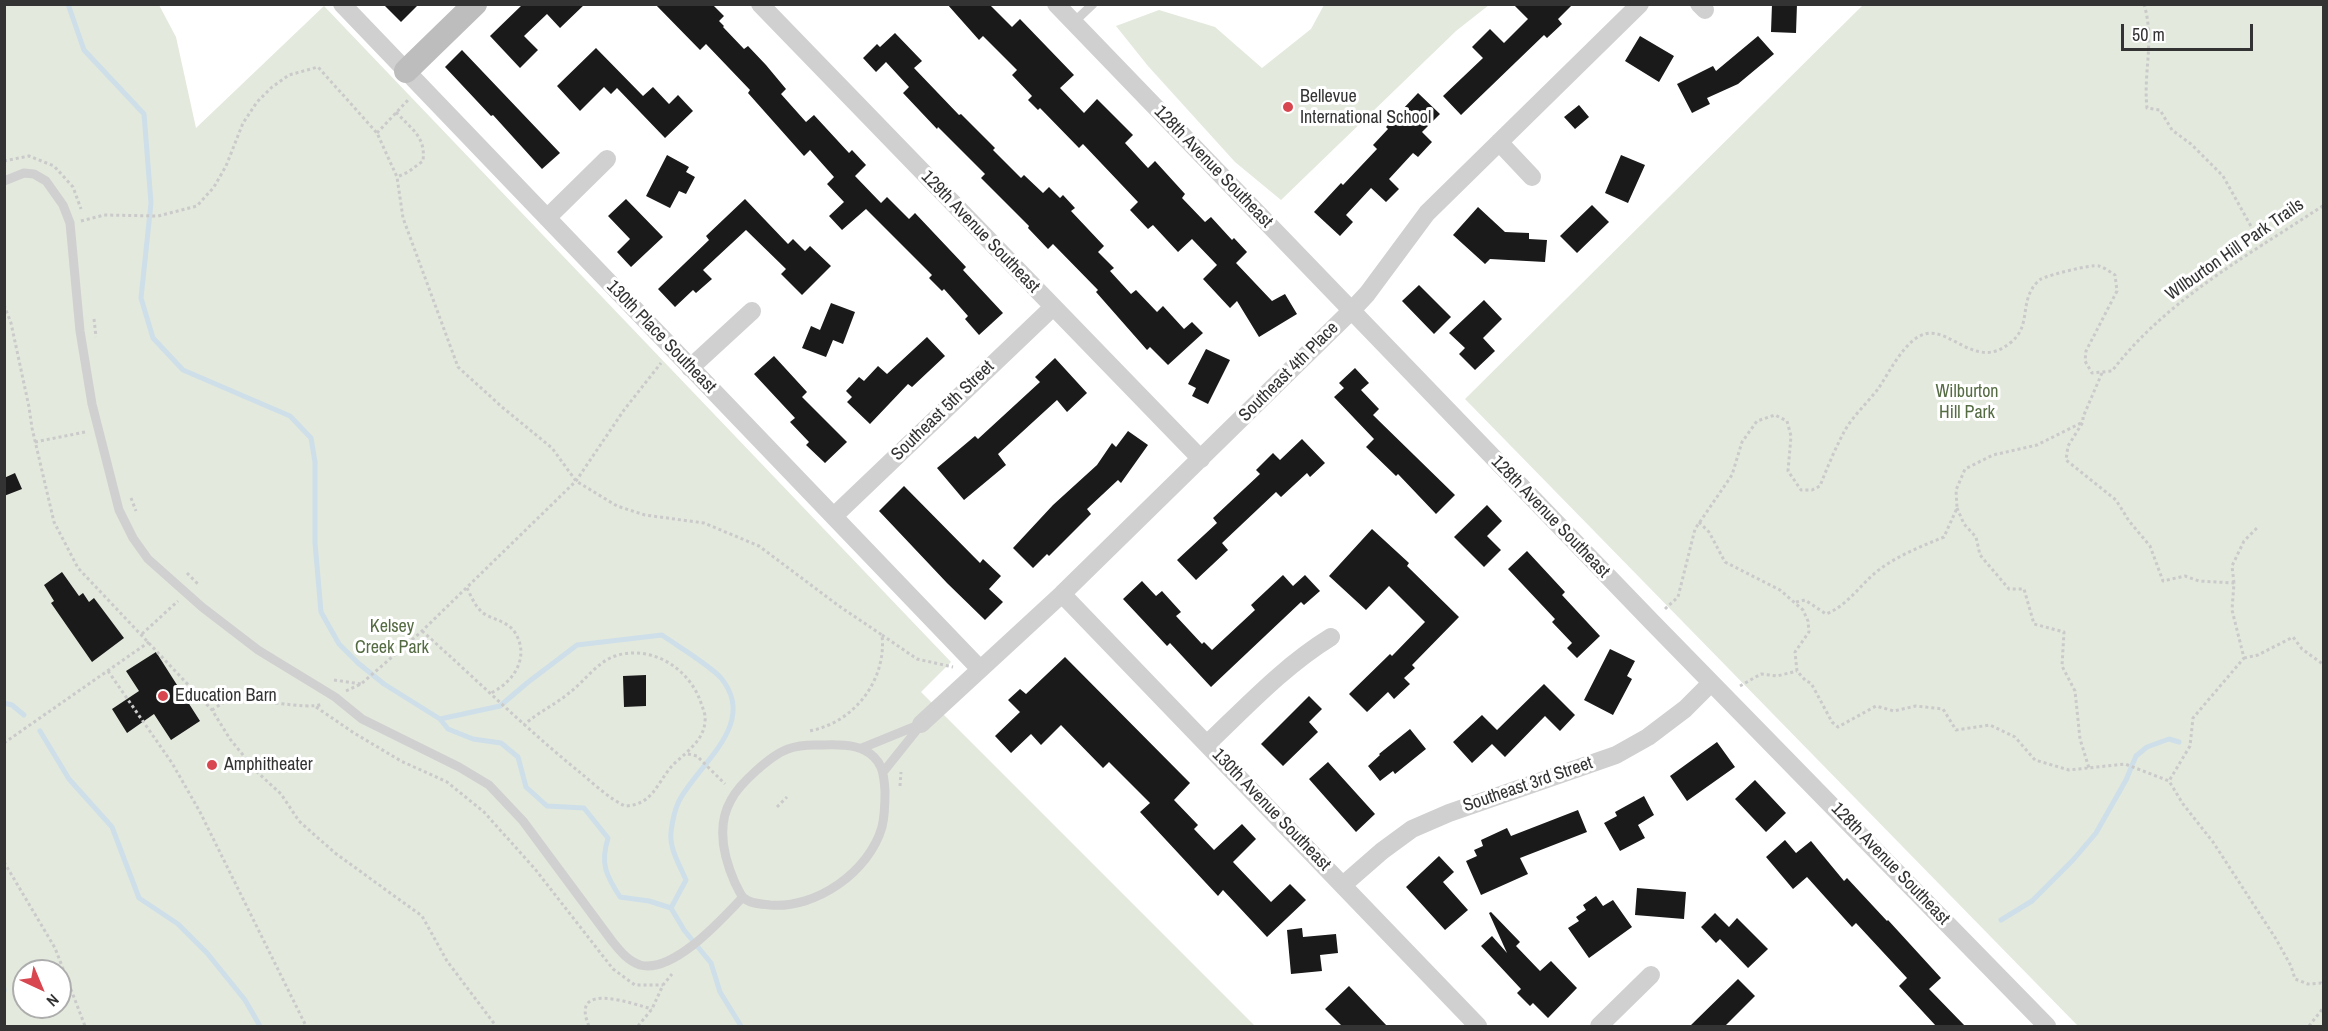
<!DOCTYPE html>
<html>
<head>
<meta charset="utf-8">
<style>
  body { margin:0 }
  #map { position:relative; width:2328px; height:1031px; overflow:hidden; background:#fff; font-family:"Archivo Narrow",sans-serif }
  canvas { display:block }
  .frame { position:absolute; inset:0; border:6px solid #333; pointer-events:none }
  .north { position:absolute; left:12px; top:959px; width:60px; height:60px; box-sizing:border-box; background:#fff; border:2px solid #adadad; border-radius:50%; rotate:136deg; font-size:16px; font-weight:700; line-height:24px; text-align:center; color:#333 }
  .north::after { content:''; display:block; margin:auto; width:21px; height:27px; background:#d8474f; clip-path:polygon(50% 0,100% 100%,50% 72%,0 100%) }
  .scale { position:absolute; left:2121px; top:24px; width:132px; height:27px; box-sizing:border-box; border:3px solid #333; border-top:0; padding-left:8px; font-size:18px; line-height:21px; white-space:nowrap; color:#333; -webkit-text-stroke:4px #fff; paint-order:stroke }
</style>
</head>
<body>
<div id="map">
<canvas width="2328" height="1031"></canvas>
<div class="frame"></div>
<div class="north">N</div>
<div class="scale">50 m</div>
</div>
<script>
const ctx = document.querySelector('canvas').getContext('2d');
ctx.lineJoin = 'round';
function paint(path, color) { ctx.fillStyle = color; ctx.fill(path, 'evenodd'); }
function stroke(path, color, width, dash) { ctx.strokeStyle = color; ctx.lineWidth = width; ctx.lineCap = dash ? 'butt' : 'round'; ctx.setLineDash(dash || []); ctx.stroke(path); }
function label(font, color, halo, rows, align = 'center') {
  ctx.font = font + ' "Archivo Narrow",sans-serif'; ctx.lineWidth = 6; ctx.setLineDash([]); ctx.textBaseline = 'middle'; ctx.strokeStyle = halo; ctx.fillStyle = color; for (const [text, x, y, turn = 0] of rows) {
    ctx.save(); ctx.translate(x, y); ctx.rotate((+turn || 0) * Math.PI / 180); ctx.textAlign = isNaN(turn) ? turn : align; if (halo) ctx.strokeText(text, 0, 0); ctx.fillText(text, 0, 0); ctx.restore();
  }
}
paint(new Path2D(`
  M5,4L159,5L176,37L196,128L324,6L951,662L921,692L1255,1026H5ZM24,971H60V1007H24Z
  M1864,4L2323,5V1026H2078L1465,399Z
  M1324,5H1489L1456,31L1281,200L1235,162L1148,66L1116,26L1159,10L1215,27L1262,68L1311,29Z`), '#e3e9dd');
stroke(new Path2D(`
  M68,4L84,50L144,114L151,203L141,298L153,338L183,370L290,416L311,438L315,462V543L321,612L339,644L358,663L384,684L440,719L448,729L473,739L501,743L518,757L526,787L547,806L584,808L608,838C600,864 606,875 620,897L649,901L671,908L684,930L711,963L720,992L741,1026
  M4,703L12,705L24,715
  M440,719L500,706L527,683L577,645L662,635C676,645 711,666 721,678C759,724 698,764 679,801C675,809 672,824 671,832C669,848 680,866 686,880L671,908
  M40,731L69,779L112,827L139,898L178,924L207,953L245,1000L260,1026
  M2001,920L2032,901L2073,860L2096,833L2126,780L2136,756L2147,747L2169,739L2179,742
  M4,989V991`), '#cedfe9', 5);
paint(new Path2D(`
  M383,4H419L401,22Z
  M523,4H585L560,28L547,14L524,36L538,50L520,68L490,36Z
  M655,4H712L724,16L719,21L724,26L723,27L744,49L748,46L766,65L786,89L781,94L806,122L814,115L849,153L852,150L866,165L855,176L881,203L887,197L909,219L915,213L966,267L963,270L1003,313L979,335L965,319L968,316L944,289L942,291L929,278L932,275L866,209L842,230L829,216L844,202L827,184L834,177L810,150L804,156L748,93L750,90L706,44L700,50Z
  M947,4L990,5L1012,27L1020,19L1074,75L1060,88L1084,113L1097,99L1133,135L1125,143L1148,168L1155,161L1185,194L1182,198L1205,222L1211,217L1232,240L1234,238L1247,252L1236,263L1272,301L1285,294L1297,314L1259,337L1237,301L1230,308L1203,279L1217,265L1192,239L1178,252L1153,225L1148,229L1130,210L1138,202L1083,144L1079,148L1040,108L1038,110L1028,100L1032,96L1012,75L1017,70L983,36L979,40Z
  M1513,4H1573L1558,19L1562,24L1547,38L1544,35L1461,115L1443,96L1483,58L1472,47L1490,29L1504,43L1528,19Z
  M1772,4H1797L1796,33L1771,32Z
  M895,33L922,61L914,68L959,115L961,114L995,148L993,150L1021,178L1024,175L1043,193L1049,187L1060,198L1063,195L1075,208L1071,211L1104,246L1098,252L1114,268L1110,271L1131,294L1136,290L1157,312L1163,306L1184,329L1192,322L1203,333L1168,365L1150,347L1147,350L1096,292L1098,290L1053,244L1048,249L1028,228L1029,226L981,178L985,174L938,127L937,129L903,93L909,87L886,62L876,72L863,58L877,44L880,47Z
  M1640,36L1674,56L1659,82L1625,61Z
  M1758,36L1774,54L1738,84L1707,98L1710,104L1692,113L1677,84L1713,66L1716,71Z
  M596,48L643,96L653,87L669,104L678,95L693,111L665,138L617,88L611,94L604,87L580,111L557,86Z
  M462,50L560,153L542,169L493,115L491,116L445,67Z
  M1418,93L1440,114L1422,132L1432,142L1418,157L1413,153L1389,179L1399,189L1386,202L1371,188L1346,215L1353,222L1340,236L1314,212L1341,183L1343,185L1377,149L1373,145L1388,129L1386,127Z
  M1579,105L1589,117L1575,129L1564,117Z
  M667,155L689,167L686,172L695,177L686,194L679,191L670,208L646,196Z
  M1621,155L1645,165L1628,203L1605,193Z
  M626,199L663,237L631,267L617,252L630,239L608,216Z
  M745,199L788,244L793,239L805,251L810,246L831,266L802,295L781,274L786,269L746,230L703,270L712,279L696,293L693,290L675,307L658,289L709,240L706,236Z
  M1592,205L1609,222L1577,253L1560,236Z
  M1478,207L1505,232L1529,233V239L1547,240L1545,262L1490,259L1485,264L1453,235Z
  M1419,285L1451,317L1434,334L1402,301Z
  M1484,300L1502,319L1483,338L1495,351L1475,370L1459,354L1465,348L1449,333Z
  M831,303L855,312L843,344L833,340L826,357L802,348L811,326L820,330Z
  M927,337L945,356L912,387L908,384L870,424L847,402L852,397L846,391L859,377L864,381L878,366L887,374Z
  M1206,349L1230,360L1208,404L1192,396L1196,388L1188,384Z
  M774,356L807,392L802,397L847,442L825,463L806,445L809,442L790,422L795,418L754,374Z
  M1055,358L1087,393L1067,412L1057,400L998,454L1006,465L964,500L937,468L975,436L978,439L1040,382L1035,377Z
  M1355,368L1369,383L1361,390L1379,409L1373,415L1455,495L1436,514L1398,474L1396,476L1366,447L1374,439L1334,397L1344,388L1339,383Z
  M1128,431L1148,445L1121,483L1118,480L1087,509L1091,514L1049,556L1047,554L1033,568L1013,548L1053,505L1097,465L1112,443L1116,447Z
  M1302,439L1325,463L1310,477L1307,473L1281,497L1276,492L1222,543L1228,550L1196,580L1177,560L1217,523L1213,518L1260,474L1256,470L1273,453L1280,460Z
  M15,473L22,489L4,496V478Z
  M904,486L980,563L983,559L1001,576L989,589L1003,602L985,620L947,583L879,511Z
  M1487,505L1502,521L1487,536L1501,550L1484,567L1454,537Z
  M1372,529L1409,563L1407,566L1459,617L1412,665L1415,668L1404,678L1410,684L1394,699L1388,692L1367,712L1349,694L1390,654L1392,656L1425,622L1389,586L1366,610L1329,576Z
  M1527,551L1565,592L1562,595L1600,636L1577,658L1567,648L1572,643L1552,622L1555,619L1508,569Z
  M62,572L79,596L83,593L89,602L94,598L124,638L92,662L51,603L54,601L44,585Z
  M1283,575L1293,586L1305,575L1320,591L1304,605L1301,602L1211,687L1170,643L1167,646L1123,599L1142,581L1156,596L1162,591L1181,612L1176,616L1202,644L1204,642L1212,650L1255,610L1251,605Z
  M1610,649L1635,661L1627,676L1632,679L1613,715L1584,700Z
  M156,652L200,721L171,740L154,714L127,733L112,709L139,691L126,671Z
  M1065,657L1190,783L1174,800L1198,825L1194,829L1214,850L1242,824L1256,839L1233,862L1271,902L1290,884L1306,900L1267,937L1223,890L1218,896L1140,812L1150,803L1109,762L1103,768L1061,725L1041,745L1031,734L1011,753L995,736L1020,712L1008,700L1020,689L1026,694Z
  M646,675V706L624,707L623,676Z
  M1544,684L1575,715L1560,731L1545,716L1505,757L1492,744L1472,763L1453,742L1482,715L1497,730Z
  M1309,696L1322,709L1309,722L1318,732L1283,766L1261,744Z
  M1410,729L1426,749L1395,774L1393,771L1380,781L1368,766L1380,755L1379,754Z
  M1717,742L1735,767L1687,801L1670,776Z
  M1328,762L1375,814L1356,832L1309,779Z
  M1755,780L1786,813L1766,832L1735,799Z
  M1644,796L1654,815L1638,825L1645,838L1620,851L1604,823L1617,816L1615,812Z
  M1578,810L1587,832L1520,858L1528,874L1481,895L1466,861L1477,856L1474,850L1483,846L1481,840L1507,828L1511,836Z
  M1785,840L1796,853L1811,841L1844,881L1847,878L1887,921L1888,920L1941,978L1929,989L1965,1026H1936L1899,986L1907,978L1856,923L1852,927L1807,877L1793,889L1766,857Z
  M1439,856L1454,872L1443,882L1468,910L1445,930L1406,887Z
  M1637,888L1686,892L1684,919L1635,915Z
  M1596,896L1603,906L1613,900L1632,927L1589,958L1568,928L1579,921L1576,917L1586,910L1583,905Z
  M1491,912L1520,942L1516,946L1540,971L1551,961L1577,988L1548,1018L1533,1003L1530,1006L1517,993L1521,989L1481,946L1492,936L1507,953L1489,913Z
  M1715,913L1729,927L1737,918L1768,949L1748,968L1720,939L1716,943L1701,927Z
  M1302,928L1303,937L1336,934L1338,953L1320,955L1322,971L1291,974L1287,930Z
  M1738,979L1755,996L1725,1026H1690Z
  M1349,986L1387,1026H1342L1325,1009Z`), '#1a1a1a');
stroke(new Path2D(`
  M2144,4C2155,41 2143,72 2147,108L2160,110L2172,130L2191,144L2223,176L2262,246
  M396,112C411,129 426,136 423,161L408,172L397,177
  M377,133L408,100
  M4,161L29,156L54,166L73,187L81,209
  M81,221L104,215L158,216L197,206L214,187L226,166L243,123L257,102L272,87L289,75L318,67L377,133L397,177L403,218L458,367L502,407L552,448L576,481L617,506L645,515L704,523L759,546L839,606L882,635C887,680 854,723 809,731
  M4,305L11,323L29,407L32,428L54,522L78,568L212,710L230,739L256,771L281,794L299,821L335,853L422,916L447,961L496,1026
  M94,319L96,337
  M2102,373L2083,417V422L2068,446L2066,460L2116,500L2129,521L2150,546L2163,581L2185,576L2199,581L2234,583L2232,610L2244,658L2193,718L2190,746L2169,781
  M35,442L85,432
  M131,498L136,511
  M1957,508L1964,524L1976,537L1980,555L2009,589H2024L2034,624L2064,632L2062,666L2075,691L2080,739L2089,768
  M1699,522L1709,532L1725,562L1780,590L1803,610L1808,621L1809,632L1795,652L1797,671L1806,681L1811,683L1832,722L1838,727L1876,706L1894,711L1916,706L1943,709L1956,730L1990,725L2015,737L2035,760L2069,770L2125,764L2169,781L2183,804L2213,842L2276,939L2291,966L2295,979L2308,984L2321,983L2324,985
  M187,573L199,585
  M2234,583L2232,566L2244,541L2259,526
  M467,588C472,598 476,609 486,615C496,620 507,622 514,631C531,656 514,682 491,693
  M1796,602L1805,600L1826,614C1849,605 1861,583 1880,569C1899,555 1922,546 1944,537L1957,508L1956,490L1965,469L1993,455L2037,445L2081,423
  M1665,609L1678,597L1695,529L1732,475L1742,442L1757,421L1775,415L1787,421L1791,436L1788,471L1801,490H1812L1820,486C1827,468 1835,449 1844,432C1852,417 1867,403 1878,389C1889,373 1905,339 1925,334C1951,327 1976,371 2010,343C2030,328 2021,307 2032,289C2033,286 2038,281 2041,279C2049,275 2091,264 2099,266C2104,267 2110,272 2115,275L2117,291L2086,351L2085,361L2092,373L2112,371C2167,299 2249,255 2324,205
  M422,631C474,677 523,726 577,770C592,782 608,798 625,806C652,805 656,785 671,767C683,754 704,742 705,721C706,715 703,709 701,703C690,669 652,644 615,656C597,662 584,682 569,693C555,705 538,712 524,725
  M142,634L178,601
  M882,635L917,659L953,667
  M2244,658L2258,655L2293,637L2302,649L2324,665
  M108,671L172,763L200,812L306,1026
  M334,680L361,684
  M1740,686L1761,674L1777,676L1797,671
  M346,691L361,684L422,631L576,481L624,410L661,363
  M316,707L354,733L401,761L447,782L484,812L535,869L613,969L635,985H663
  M212,710C217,707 223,702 228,701C249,696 308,711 322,704
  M4,743L149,642
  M688,754L697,756L725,784
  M900,786L901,772
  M777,807L787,797
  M4,862L55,948L85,1026
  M589,1026C569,980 633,1004 652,1009
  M638,1026L652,1009L663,985L672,974
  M2309,1026L2324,1007`), '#cacaca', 3, [3, 3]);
stroke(new Path2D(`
  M1073,23L1093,4
  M4,181L24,173L34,174L46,181L63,205L70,223L80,331L92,404L119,510L133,538L148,559L202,607L258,650L335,697L362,719L459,767L489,785L523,821L612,941C620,951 628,961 640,965C673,974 722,919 742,898
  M815,745C829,745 851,743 864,750C882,759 884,773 885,791C885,804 885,815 882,827C869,872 816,909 770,905C762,904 750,904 744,898C740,895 738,888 735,883C724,858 716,826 731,800C739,784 771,755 788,749C796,746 805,745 815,745Z
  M862,748L921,724
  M884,771L920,726`), '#d0d0d0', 9);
stroke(new Path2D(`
  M342,4L980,669
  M760,4L1201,459
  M1056,4L1652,622L2047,1026
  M1699,4L1705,10
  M1499,142L1532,177
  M547,218L607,159
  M690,368L752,311
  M834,516L1053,307
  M1062,594L1478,1026
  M921,724L1062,594L1352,310L1367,294L1427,213L1640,4
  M1207,744C1247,706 1284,666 1331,637
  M1343,885L1382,851L1412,829L1449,813L1616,755L1648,737L1685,709L1711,683
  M1599,1026L1651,975`), '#d0d0d0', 18);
stroke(new Path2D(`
  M406,71L475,4`), '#bdbdbd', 24);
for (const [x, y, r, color] of [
  [1288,107,6,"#d8474f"],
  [163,696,6,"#d8474f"],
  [212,765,6,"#d8474f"]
]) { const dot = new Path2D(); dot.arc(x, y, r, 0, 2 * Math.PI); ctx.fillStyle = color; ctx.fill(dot); stroke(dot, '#fff', 2); }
label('18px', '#333', '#fff', [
  ["Bellevue",1300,97],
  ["International School",1300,118],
  ["Education Barn",175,696],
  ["Amphitheater",224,765]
], 'left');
label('18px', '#333', '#fff', [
  ["128th Avenue Southeast",1213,167,46],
  ["129th Avenue Southeast",980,232,46],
  ["WIlburton Hill Park Trails",2235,250,-35],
  ["130th Place Southeast",661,337,46],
  ["Southeast 4th Place",1289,372,-45],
  ["Southeast 5th Street",943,411,-44],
  ["128th Avenue Southeast",1550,517,46],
  ["Southeast 3rd Street",1528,785,-19],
  ["130th Avenue Southeast",1271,810,46],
  ["128th Avenue Southeast",1890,864,46]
]);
label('18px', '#556c43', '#fff', [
  ["Wilburton",1967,392],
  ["Hill Park",1967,413],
  ["Kelsey",392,627],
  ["Creek Park",392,648]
]);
</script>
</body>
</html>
